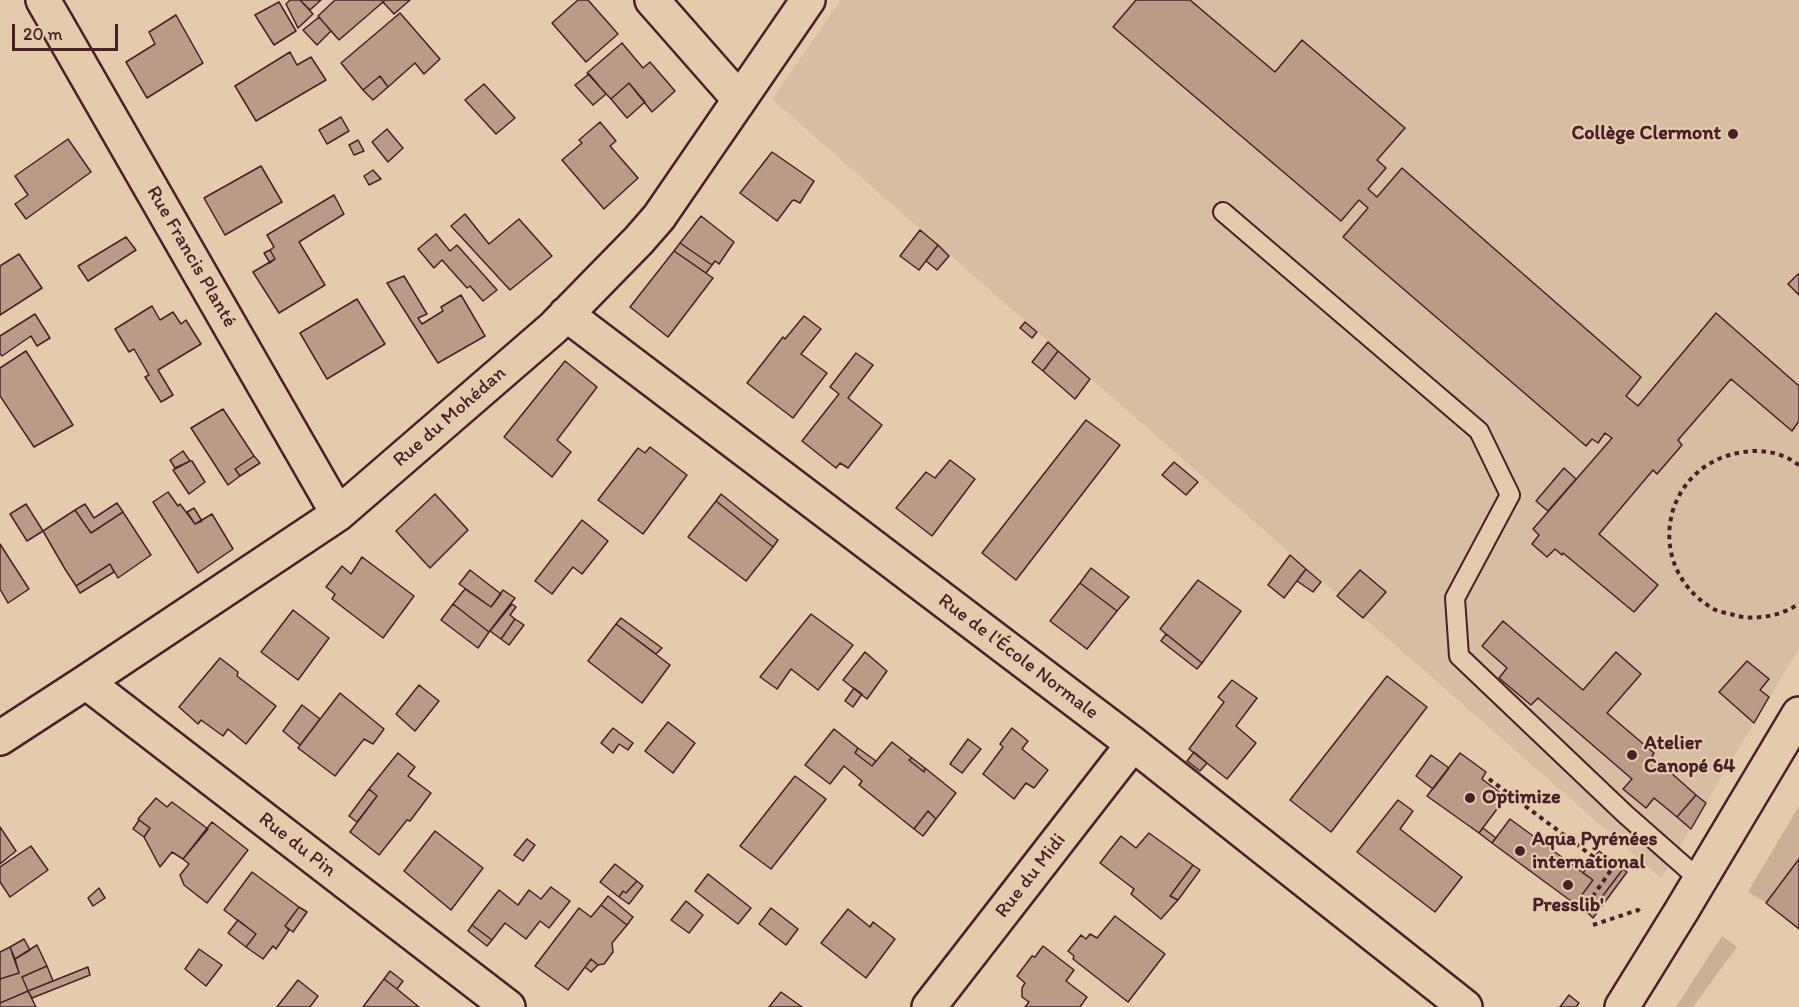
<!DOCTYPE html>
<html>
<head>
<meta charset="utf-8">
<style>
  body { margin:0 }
  #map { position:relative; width:1799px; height:1007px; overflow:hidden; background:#e4cbac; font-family:Itim,sans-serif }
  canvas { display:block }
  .scale { position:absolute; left:12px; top:24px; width:106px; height:27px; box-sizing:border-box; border:3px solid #4a1f2b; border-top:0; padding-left:8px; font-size:18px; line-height:21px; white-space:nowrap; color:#4a1f2b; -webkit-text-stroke:4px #e4cbac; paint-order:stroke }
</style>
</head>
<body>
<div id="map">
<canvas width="1799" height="1007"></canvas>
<div class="scale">20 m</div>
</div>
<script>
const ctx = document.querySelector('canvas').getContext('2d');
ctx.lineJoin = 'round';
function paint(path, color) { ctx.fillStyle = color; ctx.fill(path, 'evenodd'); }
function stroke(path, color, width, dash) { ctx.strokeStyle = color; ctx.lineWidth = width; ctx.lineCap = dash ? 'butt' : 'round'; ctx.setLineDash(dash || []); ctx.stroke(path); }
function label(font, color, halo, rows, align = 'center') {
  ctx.font = font + ' Itim,sans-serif'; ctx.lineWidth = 4.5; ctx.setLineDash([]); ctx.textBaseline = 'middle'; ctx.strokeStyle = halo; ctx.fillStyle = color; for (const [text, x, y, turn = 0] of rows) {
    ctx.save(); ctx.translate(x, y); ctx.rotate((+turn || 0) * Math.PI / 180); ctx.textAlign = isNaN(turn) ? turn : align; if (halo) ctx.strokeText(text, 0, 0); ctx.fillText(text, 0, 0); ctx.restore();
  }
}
paint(new Path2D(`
  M841,0H1799V648L1661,878L772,99Z`), '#d7bda1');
paint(new Path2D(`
  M1799,806V859L1766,903L1748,892Z
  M1722,936L1737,947L1731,955L1693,1007H1676Z`), '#cbaf97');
const building = new Path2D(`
  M290,0H300L313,14L298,28L286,4Z
  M300,0H321L310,10Z
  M335,0H382L383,2L339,40L318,16Z
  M385,0H410L394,14L383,2Z
  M578,0H588L618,34L586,62L552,23Z
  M1136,0H1190L1275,72L1302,40L1405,128L1377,160L1386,168L1368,189L1377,197L1402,168L1641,377L1626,396L1638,406L1716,313L1799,386V421L1792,431L1731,379L1678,440L1682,445L1657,474L1653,470L1599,534L1658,585L1634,612L1563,553L1562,555L1555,549L1547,557L1532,544L1539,535L1533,529L1612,438L1605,433L1598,443L1592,439L1586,446L1343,237L1368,208L1359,200L1341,221L1113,27Z
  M279,2L296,31L274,45L255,15Z
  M400,13L440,59L424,74L415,63L388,87L380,76L363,90L341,63Z
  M176,15L203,63L147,98L126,62L155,44L149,32Z
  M319,17L331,31L317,45L303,30Z
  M622,43L643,68L650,62L675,91L652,112L629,83L611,99L587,73Z
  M290,52L297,65L311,57L326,80L256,121L235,86Z
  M589,74L606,94L593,105L575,85Z
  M380,76L388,87L373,100L363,90Z
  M629,83L645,102L627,118L611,99Z
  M484,84L515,118L496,134L465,100Z
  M341,117L349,131L327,144L319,130Z
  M600,122L616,141L610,146L638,178L604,209L562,160L582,143L579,140Z
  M387,129L403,148L388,162L372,142Z
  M68,139L91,172L26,219L15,204L28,195L15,176Z
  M358,140L364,151L354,155L349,145Z
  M772,152L814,181L800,203L794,200L792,201L777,221L740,193Z
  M261,166L282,202L225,235L204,198Z
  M373,170L381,179L369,185L364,176Z
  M334,195L344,214L299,242L325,285L279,313L253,272L275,259L270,250L274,247L267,235Z
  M465,214L489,244L519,219L552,256L510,290L451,226Z
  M701,216L734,242L719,264L715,261L712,265L680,243Z
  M920,230L938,245L919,270L900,256Z
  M436,234L450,251L457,245L497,290L483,301L470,286L467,288L442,260L434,268L418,249Z
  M126,237L136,250L88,281L78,266Z
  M680,243L712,265L706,273L674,251Z
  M938,245L949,256L937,270L926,261Z
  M270,250L275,259L270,263L264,253Z
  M674,251L713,278L668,337L630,307Z
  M19,254L42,288L0,315V266Z
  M1798,274L1799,275V295L1788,284Z
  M404,276L427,314L418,318L422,324L443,311L441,307L461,295L485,336L438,363L387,283Z
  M357,299L385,344L327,379L300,333Z
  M152,306L160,320L173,312L181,324L186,320L201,344L158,370L173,395L161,402L145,377L149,375L134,349L129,352L115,329Z
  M35,314L50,338L37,346L31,336L2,356L0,354V336Z
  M804,316L821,329L801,354L827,373L793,418L747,383L783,337L785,339Z
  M1025,322L1037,332L1032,338L1020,328Z
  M1048,342L1058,351L1043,371L1032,362Z
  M26,351L73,425L34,447L0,396V368Z
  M1058,351L1090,379L1075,399L1043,371Z
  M856,353L873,365L848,398L882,425L848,468L840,463L836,468L802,441L839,394L830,387Z
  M565,361L597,387L557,440L571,452L552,477L504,437Z
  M223,409L254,456L235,469L240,476L228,485L191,428Z
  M1086,420L1120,445L1016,580L982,553Z
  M650,447L687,475L643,534L598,500L638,448L645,453Z
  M183,451L190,461L175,468L170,460Z
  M254,456L260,463L240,476L235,469Z
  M950,460L975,479L932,536L896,508L926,472L935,478Z
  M190,461H192L205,482L189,494L173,470Z
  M1174,462L1198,482L1186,495L1162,475Z
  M1564,468L1576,479L1548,511L1536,501Z
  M168,492L178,506L180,504L195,524L212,514L233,549L198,573L153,502Z
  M435,494L468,530L430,568L396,531Z
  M721,494L778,540L773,547L716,501Z
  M716,501L773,547L746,581L688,537Z
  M117,503L123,512L91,533L75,510L85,504L94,518Z
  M26,504L43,531L27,541L10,514Z
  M194,508L202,521L195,524L187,512Z
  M75,510L91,533L123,512L151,555L118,578L110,564L76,586L65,569L43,531Z
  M582,520L608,541L582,574L573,567L552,594L535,581Z
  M0,544L29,589L8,603L0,589Z
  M1290,555L1306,569L1284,598L1268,585Z
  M362,557L414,596L383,638L332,599L335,594L326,587L342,566L351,574Z
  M110,564L114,572L80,593L76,586Z
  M1091,568L1129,597L1117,611L1080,583Z
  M1306,569L1321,582L1313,592L1297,581Z
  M470,570L501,594L491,607L459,584Z
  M1360,570L1386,592L1363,618L1337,596Z
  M1198,580L1241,611L1202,663L1160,629Z
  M1080,583L1117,611L1087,649L1050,621Z
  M465,589L491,607L503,590L515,598L489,632L453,604Z
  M453,604L489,632L478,648L441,620Z
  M512,604L516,607L510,615L515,619L501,639L490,631Z
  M293,610L329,638L298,680L261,652Z
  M811,614L853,645L818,690L791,669L777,689L760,677Z
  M621,618L662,648L656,654L616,624Z
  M515,619L524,625L509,645L501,639Z
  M1503,621L1583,690L1616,652L1641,674L1607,713L1654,753L1652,756L1696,795L1677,817L1654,798L1646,808L1623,789L1632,779L1538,698L1531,705L1499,678L1507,668L1482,646Z
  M616,624L670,665L642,703L588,661Z
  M1166,634L1202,663L1197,669L1161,641Z
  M865,652L887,671L867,699L843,680Z
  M220,658L238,672L237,676L276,706L246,744L228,729L223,736L201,720L198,724L179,707Z
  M1747,661L1769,679L1760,690L1769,697L1754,723L1719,692Z
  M1387,676L1427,707L1331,832L1290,800Z
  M1232,680L1257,698L1236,726L1256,743L1227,779L1189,749L1224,702L1218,697Z
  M419,685L439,701L415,731L396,714Z
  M854,688L862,694L853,707L845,701Z
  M340,693L384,729L373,744L364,739L335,776L298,748Z
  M302,705L320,719L300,745L283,731Z
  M668,722L695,743L673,773L645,751Z
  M613,728L633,743L628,750L619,744L613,753L601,743Z
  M1012,728L1028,741L1022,749L1048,770L1034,788L1026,783L1014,799L983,774L1003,747L1000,744Z
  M834,729L858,748L855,753L872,766L892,742L912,758L909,760L924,772L925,768L956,793L936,819L928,811L914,829L859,785L862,781L844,766L830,784L805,765Z
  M968,739L981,749L962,773L950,764Z
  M858,748L876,761L872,766L855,753Z
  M1194,752L1207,763L1200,771L1187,761Z
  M398,753L415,767L408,776L431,793L410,821L407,820L379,855L350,832L377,796L369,789Z
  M1460,753L1486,772L1482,779L1506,797L1479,833L1427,796Z
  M1431,755L1449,768L1433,789L1416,776Z
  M912,758L925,768L924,772L909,760Z
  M795,776L826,799L771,869L740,846Z
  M369,789L377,796L357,822L349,816Z
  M1696,795L1706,803L1691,829L1677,817Z
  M156,798L167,807L172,802L208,829L183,859L172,852L160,867L144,837L150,828L138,819Z
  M1398,800L1413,811L1400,829L1462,877L1435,912L1357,852Z
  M928,811L936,819L923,836L914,829Z
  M1510,819L1593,880L1575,904L1492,843Z
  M139,820L150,828L144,837L133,829Z
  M212,822L248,850L207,903L184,885L180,875L189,864L183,859Z
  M0,827L16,851L0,864Z
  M1483,828L1496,838L1492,843L1479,833Z
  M435,831L483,868L451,910L404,871Z
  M1149,833L1193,865L1170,896L1178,900L1161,919L1131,894L1134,889L1100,863L1121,836L1136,848Z
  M527,839L535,845L523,861L514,855Z
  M31,846L48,870L10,897L0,882V867Z
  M1599,851L1623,869L1589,914L1575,904L1593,880L1583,873Z
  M1799,859V929L1766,903Z
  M615,864L637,881L626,893L623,891L619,897L600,882Z
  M1193,865L1200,870L1178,900L1170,896Z
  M1623,869L1627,872L1593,918L1589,914Z
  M252,872L299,907L285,926L289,930L276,949L273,946L263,959L246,947L256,934L224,910Z
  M708,874L751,908L738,924L695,891Z
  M637,881L643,886L629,904L619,897L623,891L626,893Z
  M551,887L570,901L549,928L540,921L526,939L505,923L492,940L472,925L499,890L518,905L529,890L541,899Z
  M99,888L105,898L93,906L88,898Z
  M608,896L633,917L627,925L601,905Z
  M686,901L703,915L689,933L671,920Z
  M601,905L627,925L612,943L613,952L604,964L598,965L591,959L568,990L535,966L579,908L591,917Z
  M299,907L307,912L293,932L285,926Z
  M771,908L798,929L786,945L759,924Z
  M848,909L870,927L873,922L895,939L866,978L821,943Z
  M1115,916L1165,954L1128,1002L1073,959L1074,956L1068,951L1081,935L1086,939L1090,934L1097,938Z
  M238,920L256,934L246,947L228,933Z
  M472,925L492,940L487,946L468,931Z
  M24,939L30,950L15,959L10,947Z
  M37,945L47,966L22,977L28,991L0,1003V979L19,973L15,959Z
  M1043,946L1074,970L1066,981L1087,997L1080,1007H1025L1029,1002L1022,997V988L1025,983L1017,976L1032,956L1035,957Z
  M10,947L19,973L0,979V952Z
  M199,949L222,965L206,986L185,969Z
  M591,959L598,965L591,972L585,967Z
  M47,966L53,981L28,991L22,977Z
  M88,967L90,975L32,998L28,991Z
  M390,971L403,981L397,989L384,979Z
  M384,979L397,989L419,1007H363Z
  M298,980L318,996L310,1007H277Z
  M28,991L36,1007H0V1003Z
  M781,992L802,1007H769Z
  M1569,995L1579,1003L1576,1007H1560Z`);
paint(building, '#b99b88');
stroke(building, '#4a1f2b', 1.5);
const lane = new Path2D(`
  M1223,212L1479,431L1510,495L1455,598L1459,656L1625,814L1700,880`);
const street = new Path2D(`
  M43,0L338,514
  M652,0L739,99
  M566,314L1133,744L1465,1007
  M86,682L508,1007
  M0,738L86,682L338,514L553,328L639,240L659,217L808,0
  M929,1007L1133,744`);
const secondary = new Path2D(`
  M1622,1007L1682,910L1799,714`);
stroke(lane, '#4a1f2b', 22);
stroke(street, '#4a1f2b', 38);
stroke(secondary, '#4a1f2b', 38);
stroke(new Path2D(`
  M1799,465C1794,462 1789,458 1783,456C1771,451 1756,450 1743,452C1662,464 1642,566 1712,608C1718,612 1727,613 1734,615C1752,621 1784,616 1799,603
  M1489,779L1611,870L1580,915
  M1593,925L1638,910L1641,913`), '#4a1f2b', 4, [4.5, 4.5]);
stroke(lane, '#e4cbac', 18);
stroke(street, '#e4cbac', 33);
stroke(secondary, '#e4cbac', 33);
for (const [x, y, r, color] of [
  [1733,134,6,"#4a1f2b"],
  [1632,755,6,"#4a1f2b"],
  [1470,798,6,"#4a1f2b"],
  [1520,851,6,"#4a1f2b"],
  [1568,885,6,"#4a1f2b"]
]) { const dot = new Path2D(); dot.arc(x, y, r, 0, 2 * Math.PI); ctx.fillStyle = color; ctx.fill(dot); stroke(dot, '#e4cbac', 2); }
label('bold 20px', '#4a1f2b', '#e4cbac', [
  ["Collège Clermont",1721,134,"right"],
  ["Atelier",1644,744],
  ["Canopé 64",1644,767],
  ["Optimize",1482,798],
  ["Aqua Pyrénées",1532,840],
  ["international",1532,863],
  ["Presslib'",1568,906,"center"]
], 'left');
label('20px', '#4a1f2b', '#e4cbac', [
  ["Rue Francis Planté",191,257,60],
  ["Rue du Mohédan",450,417,-41],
  ["Rue de l'École Normale",1018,657,37],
  ["Rue du Pin",297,845,38],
  ["Rue du Midi",1031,876,-52]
]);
</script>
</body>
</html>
